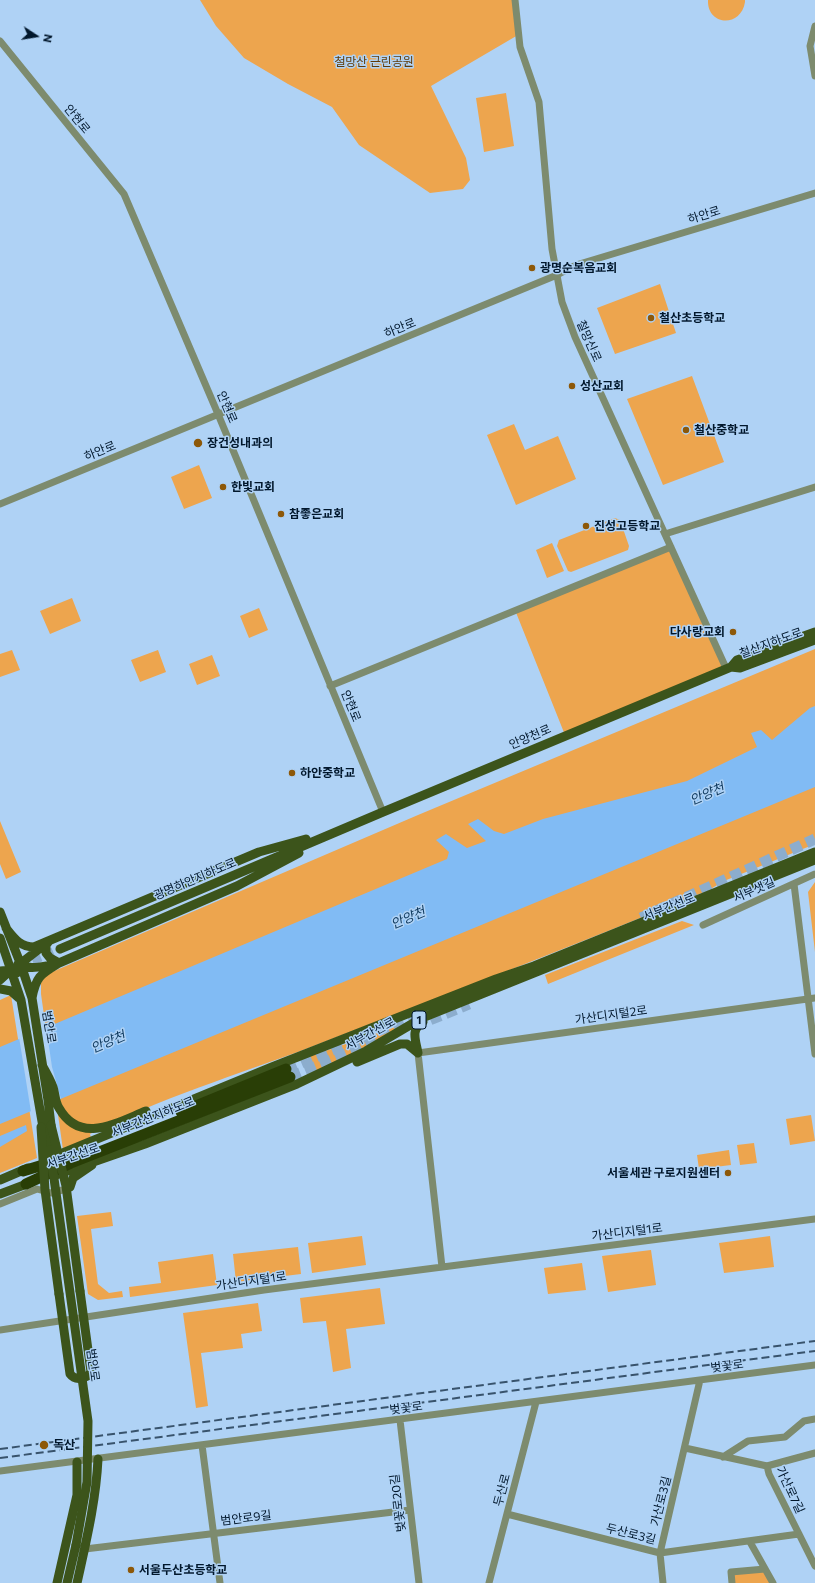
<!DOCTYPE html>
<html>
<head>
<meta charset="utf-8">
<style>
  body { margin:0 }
  #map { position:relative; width:815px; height:1583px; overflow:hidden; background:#afd2f5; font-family:Commissioner,sans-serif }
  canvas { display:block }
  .north { position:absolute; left:16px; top:16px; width:40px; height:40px; -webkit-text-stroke:3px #afd2f5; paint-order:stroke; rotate:102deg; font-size:11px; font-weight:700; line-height:16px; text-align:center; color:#01172c }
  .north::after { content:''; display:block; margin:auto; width:14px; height:18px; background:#01172c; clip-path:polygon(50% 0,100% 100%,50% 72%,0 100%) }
</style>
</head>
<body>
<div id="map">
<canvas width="815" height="1583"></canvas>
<div class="north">N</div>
</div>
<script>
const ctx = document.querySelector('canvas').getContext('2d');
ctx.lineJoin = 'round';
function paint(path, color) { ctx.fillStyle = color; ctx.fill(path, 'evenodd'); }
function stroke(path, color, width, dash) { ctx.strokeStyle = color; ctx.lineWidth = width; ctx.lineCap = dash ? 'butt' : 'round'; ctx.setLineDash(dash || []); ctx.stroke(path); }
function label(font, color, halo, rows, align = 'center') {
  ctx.font = font + ' Commissioner,"Noto Sans KR",sans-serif'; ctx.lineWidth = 3; ctx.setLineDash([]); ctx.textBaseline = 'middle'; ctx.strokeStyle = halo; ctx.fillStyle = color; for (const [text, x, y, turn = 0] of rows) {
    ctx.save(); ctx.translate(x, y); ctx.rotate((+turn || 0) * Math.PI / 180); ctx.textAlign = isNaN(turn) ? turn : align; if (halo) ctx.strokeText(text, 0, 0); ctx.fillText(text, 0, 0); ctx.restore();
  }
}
paint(new Path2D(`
  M200,0H515L518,35L431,86L466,158L470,180L463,189L430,193L359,145L332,107L288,84L244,58L216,26Z
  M708,0H745V2C741,28 707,26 708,0Z
  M506,93L514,146L484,152L476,98Z
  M660,284L676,333L615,354L597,308Z
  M692,376L724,462L663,485L627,399Z
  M514,424L525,450L558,436L576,479L516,505L487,435Z
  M199,465L212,498L184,509L171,477Z
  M615,518L620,520L629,546L628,550L571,572L568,571L557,546L559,540Z
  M552,543L564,571L547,578L536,550Z
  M671,547L726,668L565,735L515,610Z
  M72,598L81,621L50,634L40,611Z
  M259,608L268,630L249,638L240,616Z
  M815,649V844L724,881L709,890C577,944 444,996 311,1047C237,1075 160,1098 90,1134L91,1138L63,1150L41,994V983L45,975L418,815Z
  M12,650L20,670L0,677V654Z
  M158,650L166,672L140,682L131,660Z
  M212,655L220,676L197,685L189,664Z
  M0,821L21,872L6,879L0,864Z
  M815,882V952L808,892Z
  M682,921L694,925L548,984L545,975Z
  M11,995L37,1158L0,1173V1000Z
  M401,1025L384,1037L308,1076L302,1059Z
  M811,1115L815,1141L790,1145L786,1119Z
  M754,1143L757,1163L740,1165L737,1145Z
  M729,1150L731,1165L699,1169L697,1155Z
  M111,1212L113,1226L91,1229L98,1284L109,1293L122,1291L123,1297L98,1300L88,1294L77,1216Z
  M362,1236L366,1265L312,1273L308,1243Z
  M770,1236L774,1267L724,1273L719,1243Z
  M298,1247L301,1274L236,1282L233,1254Z
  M651,1250L656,1285L608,1292L602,1256Z
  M213,1254L217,1285L130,1297L129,1287L161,1283L158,1262Z
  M582,1263L586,1290L548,1294L544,1268Z
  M380,1288L385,1324L346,1329L351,1368L333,1372L326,1321L303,1323L300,1298Z
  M258,1303L262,1331L241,1334L243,1348L201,1353L208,1406L196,1408L183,1313Z
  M765,1569L773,1583H732L731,1572Z`), '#eda54e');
paint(new Path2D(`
  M815,706V787L0,1124V1047L447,859L449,852L436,840L446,834L467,848L486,841L468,824L478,819L494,831L504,834L543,819L687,781L757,747L751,733L761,730L772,740L810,708Z
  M26,1125L27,1131L0,1147V1136Z`), '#81bbf4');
paint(new Path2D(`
  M46,1026L52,1067L61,1099L31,1112L19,1037Z`), '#afd2f5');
stroke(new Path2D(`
  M20,966L60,949`), '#8cadcd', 9, [9, 4.5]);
stroke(new Path2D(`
  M641,918L815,839
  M415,1026L469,1004
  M286,1069L419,1014
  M290,1077L378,1041`), '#8cadcd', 11, [11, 5.5]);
stroke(new Path2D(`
  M515,0L520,47L539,102L552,249L562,302L575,337L726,668
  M815,26L810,46L815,76
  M0,41L124,194L218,414L383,812
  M0,504L557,275L576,265L815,193
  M665,534L815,487
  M330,686L671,547
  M794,884L815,1054
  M703,925L815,874
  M0,1204L37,1189L51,1193L70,1188
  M442,1267L418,1053L815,998
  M0,1330L264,1290L815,1219
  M400,1420L419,1583
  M202,1445L220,1583
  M685,1448L767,1466L815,1453
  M723,1457L748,1441L785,1437L804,1421L815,1419
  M767,1466L769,1474L815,1566
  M0,1471L815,1365
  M507,1514L660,1553L799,1534
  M750,1542L773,1583
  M85,1549L410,1510
  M489,1583L536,1402
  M663,1583L660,1553L700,1380
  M732,1583L731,1572L765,1569`), '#7d8b6e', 7);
stroke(new Path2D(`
  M731,667L740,668L815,640
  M0,912L21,965L32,998L48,1100L51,1125L50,1150
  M6,928C14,938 20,947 34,947L259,852L306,839
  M0,938L21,1000L44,1133
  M49,941L46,945V953L50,958L59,963
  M60,949L383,812L731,667L737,660L815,632
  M18,964C29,970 39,967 52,965
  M20,969L25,960L43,946
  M0,971L12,970L17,973
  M0,980L12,969
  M0,989L11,991L19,998
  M32,998C36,976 41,974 59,963L237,886L299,853
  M418,1053C416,1041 410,1029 423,1022
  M357,1062L400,1044H407L418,1053
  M42,1065C46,1072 50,1079 53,1087C55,1093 55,1102 59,1108C80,1145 116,1123 146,1111
  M53,1157L272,1067L496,979L534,966L815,852
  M56,1175L145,1144L297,1084L366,1051L422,1018L815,860
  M0,1180L28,1168
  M70,1187L73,1178L92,1165
  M0,1194L32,1182
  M59,1294L70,1374C75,1381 87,1379 91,1372L80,1291
  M57,1583L77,1495V1462
  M67,1583L76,1545
  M77,1583C86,1542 96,1501 98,1459`), '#3c541b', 9);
stroke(new Path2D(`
  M181,1112L286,1069
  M23,1171L53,1162
  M26,1184L71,1163L290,1077`), '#293e06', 11);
stroke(new Path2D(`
  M0,1449L815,1341
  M0,1458L815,1351`), '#38536c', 2, [8, 4]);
stroke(new Path2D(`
  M51,1125L66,1186L80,1291
  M41,1127L45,1190L59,1294
  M50,1150L88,1421L87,1482L76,1545`), '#3c541b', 9);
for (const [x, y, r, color] of [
  [532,268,4,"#8d5808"],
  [651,318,4,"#8d5808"],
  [572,386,4,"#8d5808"],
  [686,430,4,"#8d5808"],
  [198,443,5,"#8d5808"],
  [223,487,4,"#8d5808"],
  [281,514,4,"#8d5808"],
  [586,526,4,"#8d5808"],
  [733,632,4,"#8d5808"],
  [292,773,4,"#8d5808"],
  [728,1173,4,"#8d5808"],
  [44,1445,5,"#8d5808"],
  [131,1570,4,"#8d5808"]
]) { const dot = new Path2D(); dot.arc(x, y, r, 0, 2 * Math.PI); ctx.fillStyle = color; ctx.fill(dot); stroke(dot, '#afd2f5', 1.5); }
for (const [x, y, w] of [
  [419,1020,14]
]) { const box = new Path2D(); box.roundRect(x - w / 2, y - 9, w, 18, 3); ctx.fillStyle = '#afd2f5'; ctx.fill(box); stroke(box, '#01172c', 1); }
label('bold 11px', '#01172c', null, [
  ["1",419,1020]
]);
label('12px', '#603b08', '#afd2f5', [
  ["철망산 근린공원",374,62]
]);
label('12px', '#01172c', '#afd2f5', [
  ["안현로",77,119,51],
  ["하안로",704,215,-17],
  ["하안로",400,328,-22],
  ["철망산로",589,341,66],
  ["안현로",227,407,67],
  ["하안로",100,451,-22],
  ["철산지하도로",771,643,-20],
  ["안현로",351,706,68],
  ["안양천로",530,737,-23],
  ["광명하안지하도로",195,879,-23],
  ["서부샛길",754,890,-24],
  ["서부간선로",669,907,-22],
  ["가산디지털2로",611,1015,-8],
  ["범안로",49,1027,81],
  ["서부간선로",370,1034,-29],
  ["서부간선지하도로",153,1117,-22],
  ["서부간선로",73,1156,-19],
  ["가산디지털1로",627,1232,-7],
  ["가산디지털1로",251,1281,-8],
  ["범안로",93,1365,82],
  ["벚꽃로",727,1366,-7],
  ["벚꽃로",406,1408,-7],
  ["두산로",502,1490,-75],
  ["가산로7길",790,1490,65],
  ["가산로3길",661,1501,-76],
  ["벚꽃로20길",398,1503,-97],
  ["범안로9길",246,1518,-7],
  ["두산로3길",631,1534,14]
]);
label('bold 12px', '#01172c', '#afd2f5', [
  ["광명순복음교회",540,268],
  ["철산초등학교",659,318],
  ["성산교회",580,386],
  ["철산중학교",694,430],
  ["장건성내과의",207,443],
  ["한빛교회",231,487],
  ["참좋은교회",289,514],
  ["진성고등학교",594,526],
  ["다사랑교회",725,632,"right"],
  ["하안중학교",300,773],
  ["서울세관 구로지원센터",720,1173,"right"],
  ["독산",53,1445],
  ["서울두산초등학교",139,1570]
], 'left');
label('italic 13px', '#0d385d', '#afd2f5', [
  ["안양천",707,794,-23],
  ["안양천",408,918,-23],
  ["안양천",108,1042,-23]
]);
</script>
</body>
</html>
